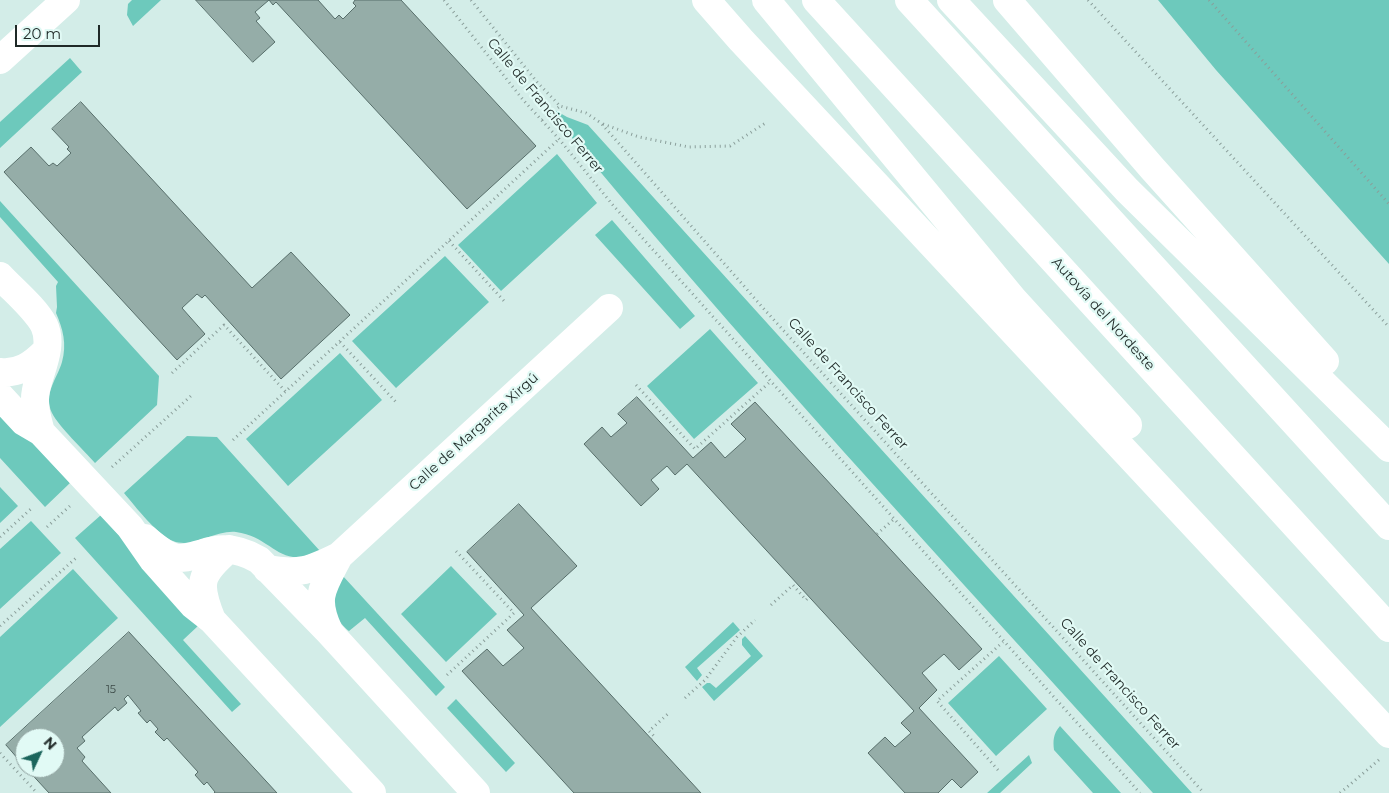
<!DOCTYPE html>
<html>
<head>
<meta charset="utf-8">
<style>
  body { margin:0 }
  #map { position:relative; width:1389px; height:793px; overflow:hidden; background:#d3ede8; font-family:Montserrat,sans-serif }
  canvas { display:block }
  .north { position:absolute; left:15px; top:728px; width:50px; height:50px; box-sizing:border-box; background:#e1faf5; border:1px solid #93a6a3; border-radius:50%; rotate:47deg; font-size:14px; font-weight:700; line-height:20px; text-align:center; color:#1f2927 }
  .north::after { content:''; display:block; margin:auto; width:18px; height:22px; background:#1b655c; clip-path:polygon(50% 0,100% 100%,50% 72%,0 100%) }
  .scale { position:absolute; left:15px; top:25px; width:85px; height:22px; box-sizing:border-box; border:2px solid #1f2927; border-top:0; padding-left:6px; font-size:15px; line-height:18px; white-space:nowrap; color:#1f2927; -webkit-text-stroke:4px #e1faf5; paint-order:stroke }
</style>
</head>
<body>
<div id="map">
<canvas width="1389" height="793"></canvas>
<div class="north">N</div>
<div class="scale">20 m</div>
</div>
<script>
const ctx = document.querySelector('canvas').getContext('2d');
ctx.lineJoin = 'round';
function paint(path, color) { ctx.fillStyle = color; ctx.fill(path, 'evenodd'); }
function stroke(path, color, width, dash) { ctx.strokeStyle = color; ctx.lineWidth = width; ctx.lineCap = dash ? 'butt' : 'round'; ctx.setLineDash(dash || []); ctx.stroke(path); }
function label(font, color, halo, rows, align = 'center') {
  ctx.font = font + ' Montserrat,sans-serif'; ctx.lineWidth = 4.5; ctx.setLineDash([]); ctx.textBaseline = 'middle'; ctx.strokeStyle = halo; ctx.fillStyle = color; for (const [text, x, y, turn = 0] of rows) {
    ctx.save(); ctx.translate(x, y); ctx.rotate((+turn || 0) * Math.PI / 180); ctx.textAlign = isNaN(turn) ? turn : align; if (halo) ctx.strokeText(text, 0, 0); ctx.fillText(text, 0, 0); ctx.restore();
  }
}
paint(new Path2D(`
  M132,0H161L133,26L127,15L128,4Z
  M1158,0H1389V264L1216,70Z
  M70,58L82,72L0,148V122Z
  M544,104L567,117L588,125L1192,793H1153C947,565 738,341 544,104Z
  M557,154L597,203L501,291L458,245Z
  M0,201L159,376L157,405L95,463C83,449 60,428 52,413C43,394 57,379 62,362C67,344 63,329 56,313L57,307L56,286L58,282L0,217Z
  M612,220L695,316L680,329L595,235Z
  M445,256L489,302L396,388L352,341Z
  M710,329L758,383L694,439L647,386Z
  M340,353L382,400L288,486L246,439Z
  M0,407L70,483L45,507L0,458Z
  M187,436L217,437L320,551C279,571 274,537 236,532C214,530 194,549 173,541C158,536 135,506 124,493Z
  M0,487L18,506L0,523Z
  M101,515L199,625L183,640L241,704L232,712L75,538Z
  M31,521L61,553L0,609V549Z
  M451,566L497,614L446,662L401,614Z
  M73,569L118,618L0,727V637Z
  M342,575L445,687L436,696L365,618L349,631C342,626 331,612 332,603C333,594 339,583 342,575Z
  M733,622L740,630L697,668L702,675L697,681L685,667Z
  M745,636L763,656L714,701L702,687L707,683H710L716,688L751,656L742,645V639Z
  M999,656L1047,709L996,756L948,703Z
  M456,699L515,763L506,772L447,708Z
  M1060,726L1121,793H1093L1054,750C1053,741 1053,734 1060,726Z
  M1029,755L1032,763L1000,793H987Z`), '#6dc9bc');
const building = new Path2D(`
  M196,0H318L335,19L339,15L343,19L356,6L353,3L355,0H401L536,146L467,209L276,2L273,5L269,0L255,12L260,18L256,21L275,42L253,62Z
  M81,102L252,288L291,252L350,315L281,379L205,295L202,298L197,294L182,308L205,334L177,360L4,172L31,147L49,166L53,163L57,166L71,153L67,149L69,147L52,129Z
  M637,397L693,458L711,442L725,458L746,439L731,424L755,402L982,649L959,670L944,654L922,673L937,690L919,708L978,772L961,788L952,779L938,793H905L868,753L885,737L895,747L911,733L901,723L914,711L687,464L675,475L667,466L651,480L659,489L641,506L584,444L602,427L611,437L627,423L618,414Z
  M519,504L577,566L531,608L701,793H574L462,671L487,649L503,666L524,648L507,630L524,615L467,552Z
  M129,632L277,793H214L215,792L207,782L204,785L195,775L198,772L167,738L164,741L155,732L158,729L150,720L147,723L138,713L141,711L128,695L124,699L127,703L118,711L115,707L82,737L85,741L77,748L85,757L82,761L111,793H49L26,768H55V738H25V767L6,745Z`);
paint(building, '#95ada8');
stroke(building, '#576e6a', 1);
stroke(new Path2D(`
  M444,0L524,101L559,139L612,204L1140,793
  M471,0L537,82L560,106L586,113L601,123L764,309L1204,793
  M1088,0L1389,327
  M1209,0L1389,204
  M542,120L560,106
  M603,124L639,137L689,147L730,146L767,122
  M449,241L505,302
  M340,342L396,402
  M172,373L224,325L286,392
  M636,385L695,449L771,381
  M233,440L559,139
  M112,467L192,395
  M47,527L71,505
  M877,534L894,519
  M0,537L32,508
  M771,605L793,585L806,600L809,597
  M0,626L76,558
  M447,675L514,613L455,550
  M685,698L705,680L737,637L755,620
  M651,739L654,736L649,731L670,712
  M0,753L37,793
  M998,770L937,701L1003,642
  M1340,793L1380,759`), '#8a9e9a', 3, [1, 4]);
stroke(new Path2D(`
  M0,60L66,0
  M0,276C13,290 35,308 44,325C54,346 40,370 36,390C33,404 37,418 41,432
  M0,372C19,374 32,365 45,352
  M0,396L24,422L41,432L130,527L153,560L193,605L212,620L372,793
  M145,538C155,546 166,557 179,558C188,558 195,555 203,553C223,546 241,549 259,560L330,633L476,793
  M267,569C299,575 311,570 339,556L609,308
  M212,620C197,583 199,575 229,549
  M329,631C313,597 323,587 339,556`), '#fff', 28);
stroke(new Path2D(`
  M706,0L741,40L1389,734
  M766,0L1013,299L1128,425
  M816,0L1389,628
  M909,0L1389,526
  M951,0L1127,190L1389,448
  M1007,0L1152,168L1325,361`), '#fff', 28);
label('11px', '#3c4a47', null, [
  ["15",111,690]
]);
label('14px', '#1f2927', '#e1faf5', [
  ["Calle de Francisco Ferrer",545,106,50],
  ["Autovía del Nordeste",1103,314,48],
  ["Calle de Francisco Ferrer",848,384,48],
  ["Calle de Margarita Xirgú",474,432,-42],
  ["Calle de Francisco Ferrer",1120,684,48]
]);
</script>
</body>
</html>
